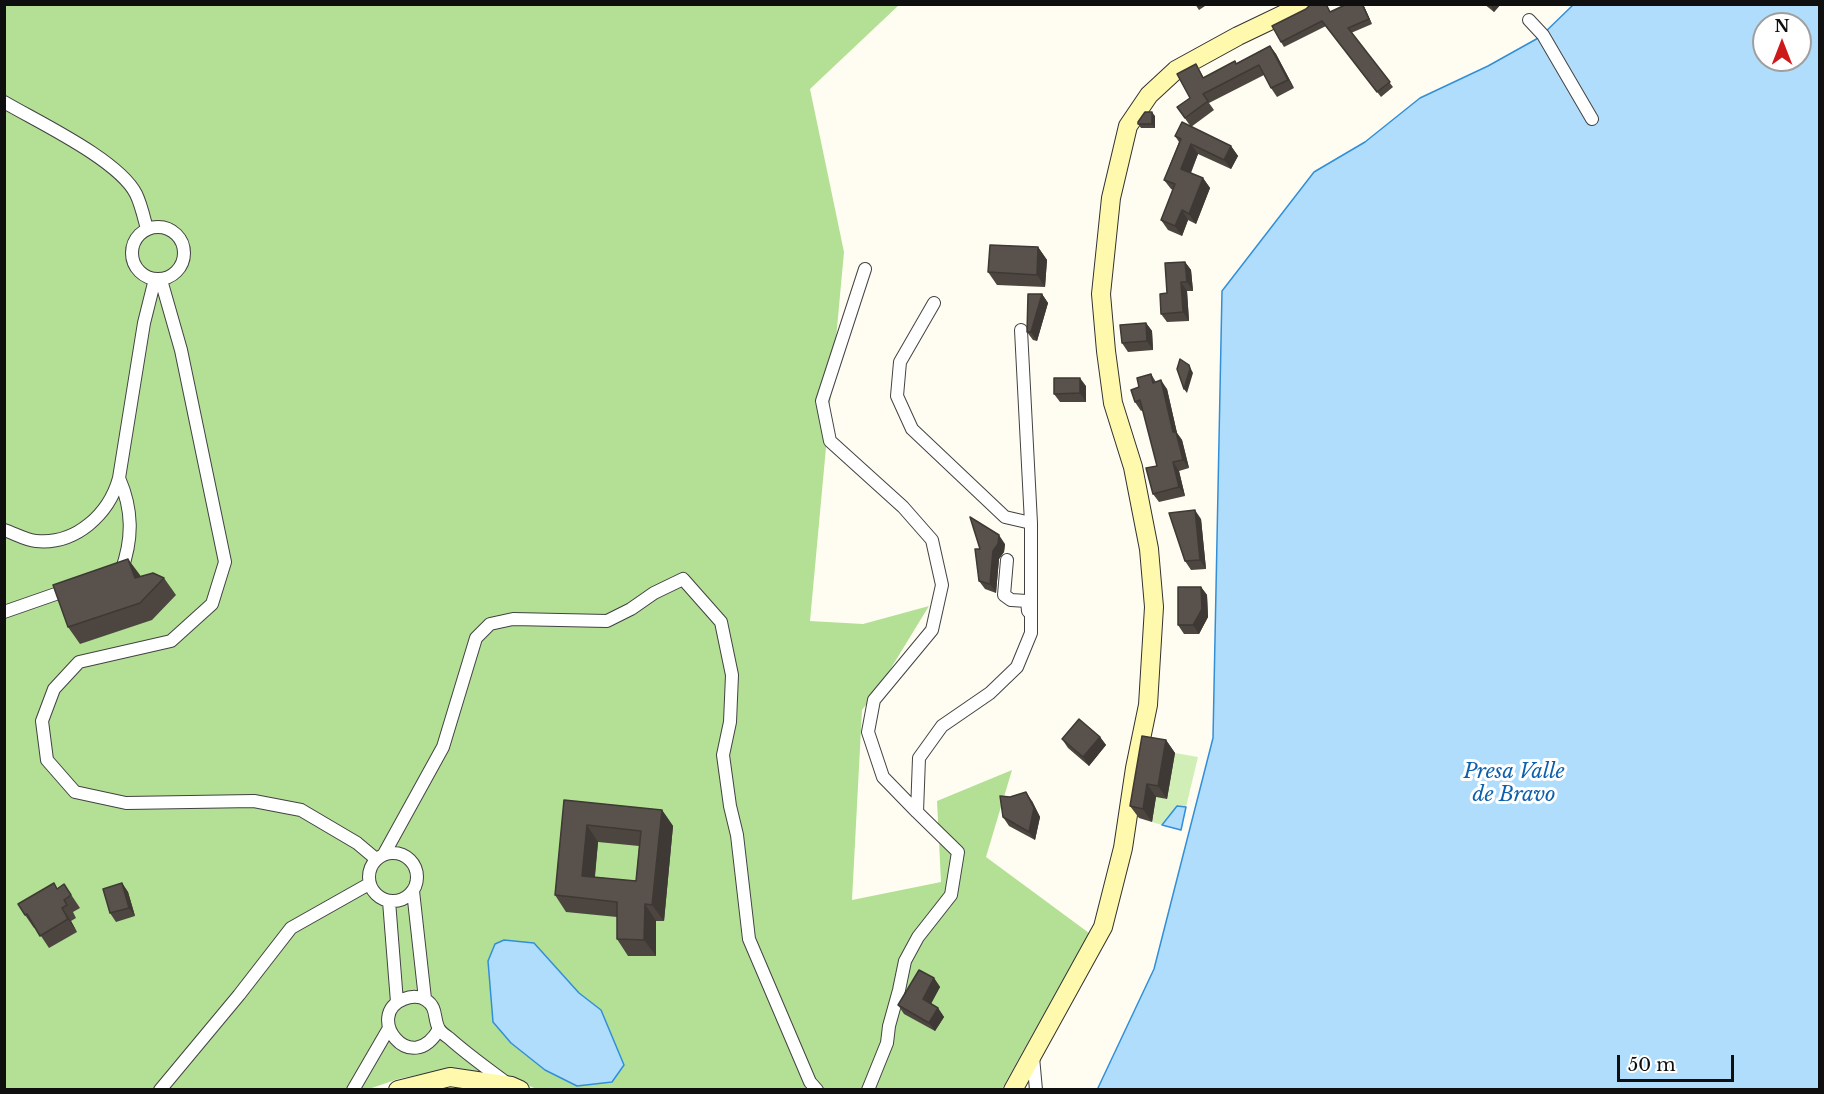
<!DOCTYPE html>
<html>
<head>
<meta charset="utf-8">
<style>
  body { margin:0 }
  #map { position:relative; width:1824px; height:1094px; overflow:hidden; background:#fffdf2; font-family:"Libre Baskerville",serif }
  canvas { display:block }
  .frame { position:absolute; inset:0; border:6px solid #0f0f0f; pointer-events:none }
  .north { position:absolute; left:1752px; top:12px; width:60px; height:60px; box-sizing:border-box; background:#fff; border:2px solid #9f9f9f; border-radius:50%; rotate:0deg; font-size:16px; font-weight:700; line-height:24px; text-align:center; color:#0f0f0f }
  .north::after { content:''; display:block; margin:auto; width:21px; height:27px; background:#ce191a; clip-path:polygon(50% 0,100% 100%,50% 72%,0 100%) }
  .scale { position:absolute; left:1617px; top:1055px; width:117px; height:27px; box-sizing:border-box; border:3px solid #0f0f0f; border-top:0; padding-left:8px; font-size:18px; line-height:21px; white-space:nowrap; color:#0f0f0f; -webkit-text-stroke:4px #fff; paint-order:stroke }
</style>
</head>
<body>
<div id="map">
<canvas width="1824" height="1094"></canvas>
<div class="frame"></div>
<div class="north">N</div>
<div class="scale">50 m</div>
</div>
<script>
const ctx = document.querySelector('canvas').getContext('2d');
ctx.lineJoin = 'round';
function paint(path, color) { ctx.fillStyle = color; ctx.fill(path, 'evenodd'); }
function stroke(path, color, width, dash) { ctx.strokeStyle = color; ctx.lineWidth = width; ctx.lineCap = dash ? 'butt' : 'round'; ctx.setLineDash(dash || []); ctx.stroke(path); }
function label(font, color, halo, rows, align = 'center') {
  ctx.font = font + ' "Libre Baskerville",serif'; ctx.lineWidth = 6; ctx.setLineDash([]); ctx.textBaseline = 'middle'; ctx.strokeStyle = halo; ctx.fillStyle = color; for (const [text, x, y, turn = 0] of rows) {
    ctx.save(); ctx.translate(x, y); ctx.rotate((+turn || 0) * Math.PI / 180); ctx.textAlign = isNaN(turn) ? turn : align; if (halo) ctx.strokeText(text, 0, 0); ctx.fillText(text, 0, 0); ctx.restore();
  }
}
paint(new Path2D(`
  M1175,753L1198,757L1186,807L1177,806L1162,825L1152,822L1156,797L1167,798Z`), '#d1eeb7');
paint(new Path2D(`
  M5,5H899L810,89L844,252L810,621L863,624L929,606L877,691L862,710L852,900L941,882L937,801L1012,770L986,857L1089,933L1002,1089L539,1090L510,1078L451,1068L398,1079L366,1090H5Z`), '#b3e095');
const water = new Path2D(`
  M1573,5H1819V1089L1097,1090L1154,969L1213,738L1222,291L1314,172L1365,142L1420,98L1488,66L1540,37ZM1764,24H1800V60H1764Z
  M1177,806L1186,807L1181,830L1162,825Z
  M504,940L534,943L579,993L601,1010L624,1065L612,1082L577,1086L545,1070L511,1043L493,1022L488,961L495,944Z`);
paint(water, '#b1ddfc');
stroke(water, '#318fda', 1.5);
const street = new Path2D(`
  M1529,20L1543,35L1592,119
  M4,102C38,122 119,160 136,194C141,204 144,218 147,229
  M132 253a26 26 0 1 1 52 0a26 26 0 1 1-52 0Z
  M865,269L822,401L830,441L903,507L932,540L942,585L932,630L874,700L868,732L883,777L917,812L958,852L951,895L918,937L905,961L899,990L889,1026L887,1043L868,1090
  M161,280L181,350L225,562L212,604L171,641L79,662L54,689L42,721L47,760L75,792L126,803L254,801L301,810L357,843L376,859
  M934,303L900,362L897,396L912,429L1005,517L1031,523
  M4,530C14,533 25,540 36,541C76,545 109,514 119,478L144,323L155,279
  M1007,560L1004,595L1011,600L1027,601L1028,611
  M117,573L121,572C133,539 133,510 119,478
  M4,612L70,589
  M917,812L919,758L942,726L990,693L1017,667L1031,633V523L1021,330
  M369 877a24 24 0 1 1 48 0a24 24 0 1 1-48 0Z
  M384,854L443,747L476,638L490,624L513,619L607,621L631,609L654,593L683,579L721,622L732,675L730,722L723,755L730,806L737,835L749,939L810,1082L817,1090
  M413,891L425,999
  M389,901L397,1002
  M439,1029C411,1079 363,1015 404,999C411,996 420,996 426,1000C438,1008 433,1018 439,1029C441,1032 446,1036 449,1038C468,1055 488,1069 508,1084
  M1033,1057L1036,1090
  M160,1090L239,995L291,928L369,884
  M353,1090L389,1028`);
const secondary = new Path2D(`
  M398,1090L450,1077L511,1086L520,1090
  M1013,1090L1103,927L1123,848L1135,768L1148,705L1154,607L1149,549L1133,467L1113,403L1106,351L1101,294L1111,198L1128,126L1149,95L1176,70L1238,36L1305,4`);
stroke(street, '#424242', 14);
stroke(secondary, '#313131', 20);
stroke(street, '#fff', 12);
stroke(secondary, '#fff9ad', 18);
paint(new Path2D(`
  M1195,4H1208L1199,10Z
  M1363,4L1372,24L1351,33L1393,87L1381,97L1326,26L1284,47L1281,42L1331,12Z
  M1484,4H1501L1494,12Z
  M1270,46L1276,54L1294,88L1277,97L1271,88L1264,75L1209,103L1214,110L1191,127L1177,107L1190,98L1196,64L1204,78L1237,63Z
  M1155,116V128H1141L1138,124Z
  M1175,136L1231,146L1238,156L1231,169L1198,154L1191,173L1203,178L1210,188L1196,224L1188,220L1182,236L1168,230L1161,220L1173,190L1171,189L1164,180L1179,142Z
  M1038,247L1047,260L1045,287L997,285L988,272Z
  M1185,262L1191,270L1193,291H1187L1189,321L1167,322L1161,314L1167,293Z
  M1042,294L1048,303L1037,341L1033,340L1027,332Z
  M1146,323L1152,331L1153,350L1128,352L1122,343Z
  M1151,374L1156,382L1167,389L1177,433L1182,440L1189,468L1179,471L1185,496L1159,502L1153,494L1157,466L1143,410L1141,411L1135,402L1139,387Z
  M1086,386V402H1060L1054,394Z
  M1201,519L1206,569L1191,570L1185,561Z
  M1005,544L1004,552L999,559L996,593L985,589L979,581L980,549Z
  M128,559L140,577L164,578L176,595L152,620L80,644L68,627Z
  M1201,587L1207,595L1208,617L1199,634H1184L1178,625Z
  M1100,737L1106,745L1089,766L1068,748L1062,739Z
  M1166,740L1175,753L1167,799L1156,797L1152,822L1139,818L1130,806Z
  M564,800L662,810L673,826L664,921H656V956H628L617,939V917L566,912L555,895ZM598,842L639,846L636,881L595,877Z
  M1032,801L1040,817L1035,840L1009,826L1003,817Z
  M122,883L128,892L135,916L116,922L110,913Z
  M64,884L80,908L73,912L76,918L71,921L77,932L49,948L35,927L34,928L25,915L58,888Z
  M934,978L940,987L931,1004L938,1008L944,1017L935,1031L904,1014L898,1005Z`), '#4d4640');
paint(new Path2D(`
  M1362,4H1363L1372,24L1369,19Z
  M1489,4H1501L1494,12Z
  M1270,46L1276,54L1294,88L1288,80Z
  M1152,112L1155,116V128L1152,124Z
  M1191,144L1198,154L1188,179L1181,169Z
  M1231,146L1238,156L1231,169L1224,160Z
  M1203,178L1210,188L1196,224L1189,214Z
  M1182,210L1188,220L1182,236L1175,226Z
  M1038,247L1047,260L1045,287L1037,275Z
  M1185,262L1191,270L1193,291L1187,282Z
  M1181,282L1187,291L1189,321L1183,312Z
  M1042,294L1048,303L1037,341L1031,332Z
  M1146,323L1152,331L1153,350L1147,341Z
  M1189,365L1193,373L1187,393L1184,389Z
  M1080,378L1086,386V402L1080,393Z
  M1161,380L1167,389L1177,433L1182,440L1189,468L1183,460L1173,432Z
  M1173,462L1179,471L1185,496L1179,487Z
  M1195,510L1201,519L1206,569L1200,560Z
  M999,535L1005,544L1004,552L999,559L996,593L990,584L993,551Z
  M128,559L140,575L147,595L135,578Z
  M1201,587L1207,595L1208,617L1199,634L1193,625Z
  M1100,737L1106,745L1089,766L1083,757Z
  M1166,740L1175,753L1167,799L1158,786Z
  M1147,784L1156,797L1152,822L1143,809Z
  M1026,792L1032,801L1040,817L1035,840L1029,832Z
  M662,810L673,826L664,921L652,905Z
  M587,825L598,842L593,893L582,876Z
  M122,883L128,892L135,916L129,908Z
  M645,904L656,921V956L644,940Z
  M62,908L71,921L77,932L68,919Z
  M934,978L940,987L929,1007L923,999Z
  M938,1008L944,1017L935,1031L929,1023Z`), '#3e3934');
const building = new Path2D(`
  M1311,4H1326L1330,12L1347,4H1362L1369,19L1348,28L1390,82L1377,92L1322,21L1281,42L1272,26L1306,9Z
  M1270,46L1288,80L1271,88L1259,65L1203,94L1208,101L1185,118L1177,107L1190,98L1177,74L1196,64L1203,78L1235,61L1236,64Z
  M1145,112H1152V124H1138V122Z
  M1182,122L1231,146L1224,160L1191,144L1181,169L1203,178L1189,214L1182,210L1175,226L1161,220L1175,184L1164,180L1181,139L1175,136Z
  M990,245L1038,247L1037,275L988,272Z
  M1185,262L1187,282H1181L1183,312L1161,314L1160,294L1167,293L1165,263Z
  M1028,294H1042L1031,332H1027Z
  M1146,323L1147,341L1122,343L1120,325Z
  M1180,359L1189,365L1190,369L1184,389L1177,369Z
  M1151,374L1153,383L1161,380L1173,432H1176L1183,460L1173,462L1179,487L1153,494L1146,468L1157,466L1140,400L1135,402L1131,390L1139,387L1137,378Z
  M1054,378H1080V393L1054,394Z
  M1195,510L1200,560L1185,561L1169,513Z
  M970,517L999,535L998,544L993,551L990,584L979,581L975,549H980Z
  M128,559L135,578L153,573L164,578L140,603L68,627L53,585Z
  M1178,587H1201L1202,609L1193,625H1178Z
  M1079,719L1100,737L1083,757L1062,739Z
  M1142,736L1166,740L1158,786L1147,784L1143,809L1130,806Z
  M1026,792L1034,808L1029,832L1003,817L1000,796L1010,797Z
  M564,800L662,810L652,905L645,904L644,940L617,939V902L555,895ZM587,825L641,831L636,881L582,876Z
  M54,883L57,889L64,884L71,895L64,900L67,905L62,908L68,919L40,936L27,914L25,915L18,904Z
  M122,883L129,908L110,913L103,889Z
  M919,970L934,978L923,999L938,1008L929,1023L898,1005Z`);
paint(building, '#59514b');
stroke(building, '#3e3934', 1.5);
label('italic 20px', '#0c60ae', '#fff', [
  ["Presa Valle",1514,772],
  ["de Bravo",1514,795]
]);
</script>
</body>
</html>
